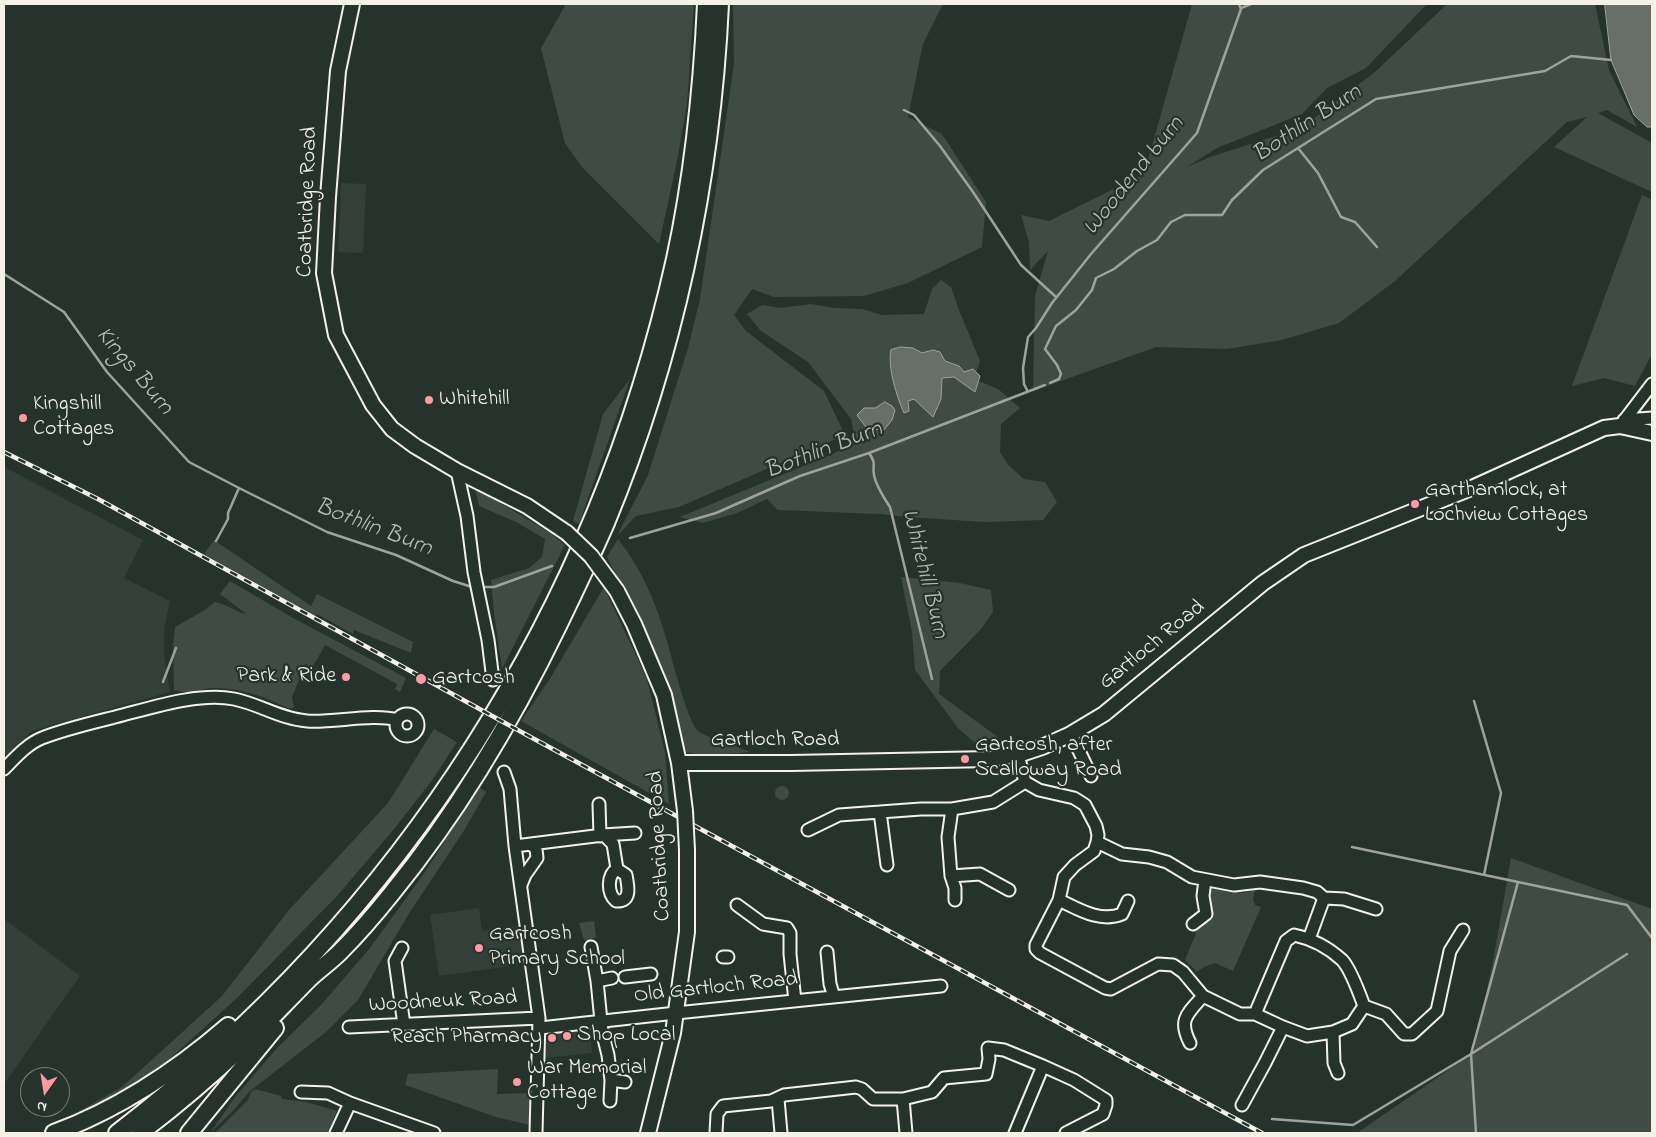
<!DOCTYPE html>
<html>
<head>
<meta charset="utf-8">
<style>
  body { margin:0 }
  #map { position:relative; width:1656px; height:1137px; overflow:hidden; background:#26332d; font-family:"Indie Flower",sans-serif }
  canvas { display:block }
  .frame { position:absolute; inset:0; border:5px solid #f4f1e8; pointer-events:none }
  .north { position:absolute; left:20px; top:1067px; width:50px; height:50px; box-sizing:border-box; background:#26332d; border:1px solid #787f78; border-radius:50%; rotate:193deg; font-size:14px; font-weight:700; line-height:20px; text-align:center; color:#f4f1e8 }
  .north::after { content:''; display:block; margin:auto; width:18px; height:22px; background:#ff9aa2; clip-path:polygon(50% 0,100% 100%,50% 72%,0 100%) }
</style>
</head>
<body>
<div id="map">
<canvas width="1656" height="1137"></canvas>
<div class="frame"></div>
<div class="north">N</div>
</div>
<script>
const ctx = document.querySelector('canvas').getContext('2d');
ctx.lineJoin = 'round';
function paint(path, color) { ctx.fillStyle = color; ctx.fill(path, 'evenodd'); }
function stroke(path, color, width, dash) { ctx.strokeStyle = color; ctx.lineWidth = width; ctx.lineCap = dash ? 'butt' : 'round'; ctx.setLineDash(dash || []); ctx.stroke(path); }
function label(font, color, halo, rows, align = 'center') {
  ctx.font = font + ' "Indie Flower",sans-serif'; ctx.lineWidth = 4.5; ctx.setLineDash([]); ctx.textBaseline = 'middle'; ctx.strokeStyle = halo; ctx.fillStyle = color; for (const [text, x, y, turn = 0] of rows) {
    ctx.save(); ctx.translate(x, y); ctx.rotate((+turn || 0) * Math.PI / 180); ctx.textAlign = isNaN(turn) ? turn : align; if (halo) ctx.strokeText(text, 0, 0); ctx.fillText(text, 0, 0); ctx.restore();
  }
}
paint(new Path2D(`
  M341,183L366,184L363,253L338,252Z
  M4,467L143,540L124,578L170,601L164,629V655L170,692L32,731L4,758Z
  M479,908L482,931L521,926L526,964L439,976L430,915Z
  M4,919L80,976L4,1084Z
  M590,1030L592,1053L545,1058V1034Z`), '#333f39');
paint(new Path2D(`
  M566,4H694L687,104L677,161L659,244L582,167L565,143L541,48Z
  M733,4H943L923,44L908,117L942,134L986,202L982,247L908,283L864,296L774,297L752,289L734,315L746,331L824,391L845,435L679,507L636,516L617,536L648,475L688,348L700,299L734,64Z
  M1192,4H1427L1366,68L1327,88L1302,114L1217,148L1187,167L1210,157L1301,128L1375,72L1447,4H1595L1609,70L1637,127L1607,110L1598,113L1652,143V192L1554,147L1587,117L1567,122L1395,281L1339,323L1282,340L1227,349L1156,347L1033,391L1035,296L1048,251L1030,270L1029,242L1021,215L1049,221L1144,174Z
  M1642,195L1652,200V354L1635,386L1604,378L1572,386Z
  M941,280L951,287L959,310L980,361L974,379L998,389L1020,408L1001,424L1000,452L1008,465L1024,479L1045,482L1057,502L1043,520L985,522L906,517L880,514L778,510L767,499L737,513L703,523L680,517L835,453L855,438L851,419L808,362L761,331L747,314L762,305L781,308L811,304L834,308L862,309L882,315L924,314L932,289Z
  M630,379L579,524L573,521L603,414Z
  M475,488L549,532L565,545L502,669L494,613L491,580L529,568L542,557L545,539L516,522L479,506Z
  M618,539C642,569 656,603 667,641C672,658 687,721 698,731C703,736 741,748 751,752C733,753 698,759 683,750L668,683L607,557Z
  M214,540L311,606L317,594L413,642L411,653L354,630L353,634L317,614L315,617L204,554Z
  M901,577L960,583L991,590L993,612L981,629L940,671L939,694L999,738L974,742L958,728L915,670L912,632Z
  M230,581L293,618L406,678L400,692L395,689L397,684L325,645L311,670L306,663L292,697L294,707L290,709C265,697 240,687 212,688C203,688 194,693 186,692C182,692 178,691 174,690L173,645L175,627L205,610L215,602L222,604L244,614L245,613L220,594Z
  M604,587L647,679L665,752L669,804L521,721L551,677Z
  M434,729L457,742L433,779L394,829L337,896L238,997L152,1075L84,1120L50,1128L122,1087L222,996L289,910L388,803Z
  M775 793a7 7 0 1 1 14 0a7 7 0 1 1-14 0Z
  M479,787L486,792L465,829L408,915L358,1000L326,1032L250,1091L232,1112L210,1133L235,1097L278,1047L321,1005L370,948L427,869Z
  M1511,858L1652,909V1133H1357L1473,1053L1492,967Z
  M1211,885L1243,893L1255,890L1253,899L1255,905L1261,907L1233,971L1215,963L1204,967L1197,972L1185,960L1199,926L1211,908L1208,893Z
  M594,921L596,937L586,942L583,937L579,923Z
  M498,1069L497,1094L531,1093L530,1125L496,1117L405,1085L408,1074Z
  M255,1089L281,1096L282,1099L306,1102L337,1111L327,1133H215L248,1100L251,1092Z`), '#414b45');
const water = new Path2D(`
  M1605,4H1652V127H1647L1634,115L1611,60Z
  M901,347L913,348L922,353L933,350L940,352L945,361L959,366L964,372L973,369L980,376L975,392L954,377L942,378L941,399L933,417L914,399L908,401L909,411L904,413C897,397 887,367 891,350Z
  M885,402L892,406L895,410L892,420L883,431L865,426L857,415L864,408H875Z`);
paint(water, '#676f68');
stroke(water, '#9fa39b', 1);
stroke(new Path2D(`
  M1241,8L1251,4
  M904,110L914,115L940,146L973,192L1021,265L1056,297
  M1298,148L1318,173L1341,217L1355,222L1377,247
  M4,274L64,312L107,372L189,462L239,488
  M1050,383L1059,379L1061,374L1057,365L1045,349L1056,326L1076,310L1092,290L1096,278L1114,269L1137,251L1157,240L1171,222L1185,215H1222L1232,200L1263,170L1376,99L1545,71L1571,56L1611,60
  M1027,390L1024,384L1023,368L1028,337L1036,328L1052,303L1091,254L1197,133L1241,9L1239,4
  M869,453C877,465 872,463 874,475C876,486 884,498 890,507L932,679
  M630,538L716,513L800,476L869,453L1045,385
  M216,541L228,519V513L239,488L327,532L396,555L453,581L472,587
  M480,587H494L552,566
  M163,682L176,648
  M1474,701L1501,793L1484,875
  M1352,847L1627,905L1652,938
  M1272,1119L1353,1125L1471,1054L1627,954
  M1476,1133L1471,1054L1518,882`), '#9fa39b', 2.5);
const minor = new Path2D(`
  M1624,420L1652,418
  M1620,426L1652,384
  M457,471L467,516L474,572L488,640L493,680
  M396 725a11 11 0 1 1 22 0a11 11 0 1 1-22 0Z
  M1071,734L1091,776
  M1018,755L1025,782L1039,790L1074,798L1085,805L1096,826L1098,835L1097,842L1094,851L1075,865L1064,877L1059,900L1036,945V949L1040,953L1105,988L1111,989L1158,964L1173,965L1183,972L1203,996L1240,1014H1255L1283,1027L1307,1036L1333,1032L1352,1024L1364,1006
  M4,769C15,758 27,744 42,738C65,729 91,723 115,717C151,708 198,692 234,699C259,704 281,719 307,721C333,723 374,713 397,720
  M504,772L510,789L515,846L539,1018L536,1133
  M599,804L600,836
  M952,809L948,837L951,876L955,888V900
  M880,812L887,865
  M808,830L839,815L921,809H952L993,802L1025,782
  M605,836L613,844L617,869L626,875C628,886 632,902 616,901C607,893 607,875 617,869
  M1097,842L1122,854L1149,857L1167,862L1192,877L1234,885L1260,882L1303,888L1317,892L1324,898L1344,899L1376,909
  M515,846L603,835L635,833
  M951,876L980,874L1009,890
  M521,885L525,875L537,858L536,849L531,844
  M1059,900C1078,909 1100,923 1122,914L1128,901
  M737,905L763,924L787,928L790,933V954L795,1001
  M1193,924L1206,914L1203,896L1205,880
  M1309,939L1324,898
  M591,947L597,981L602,1031L608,1055L611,1080L625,1082
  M402,948L395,961L404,1025
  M827,952L830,984L834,997
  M723,957H728
  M625,977L651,974
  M597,981L612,978
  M1364,1006L1386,1014L1404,1034H1412L1437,1011L1450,951L1463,930
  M1255,1014L1286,941L1294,935C1312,939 1329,948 1342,960C1350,968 1360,995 1364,1006
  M349,1027L539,1018
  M540,1028L676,1013L941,986
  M1333,1032L1334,1063L1338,1073
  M1190,1043C1178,1020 1187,1014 1203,996
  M301,1092L328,1093L350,1103L434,1133
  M778,1099L781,1133
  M903,1099L932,1092L944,1078L986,1074L989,1059L988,1048L1004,1050L1043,1066L1074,1080L1106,1100V1105L1103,1114L1066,1133
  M610,1101L611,1080
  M1242,1105L1265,1063L1283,1027
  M336,1133L350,1103
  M716,1133L717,1114L723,1106L771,1101L784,1095L856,1087L862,1089L873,1099H903L906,1133
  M1015,1133L1043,1066`);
const major = new Path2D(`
  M352,4L338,71L328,197L324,273L336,335L373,405L392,429L415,446L457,471L527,506L567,533
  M617,591L634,624L664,695L679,763L685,811
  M679,763H791L991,759L1024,753L1042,747L1069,735L1104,714L1263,583L1304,555L1474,487L1604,428L1620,426L1652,433
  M648,1133L673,1033L687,932V850`);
const highway = new Path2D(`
  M54,1133C119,1109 176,1071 228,1026
  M117,1133C402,915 597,610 675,259C693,176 702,89 706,4
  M140,1133C176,1106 212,1075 245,1044C267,1023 288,1000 310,978C320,969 331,961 340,952C358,934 376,913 392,893C459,811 513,719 559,624C575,591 591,557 606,523C674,358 712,181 720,4
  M189,1133L275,1028`);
stroke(minor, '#f4f1e8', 15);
stroke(major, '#f4f1e8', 18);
stroke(highway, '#f4f1e8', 20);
stroke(minor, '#26332d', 11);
stroke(major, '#26332d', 14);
stroke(highway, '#26332d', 16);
const rail = new Path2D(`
  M4,452L98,499L525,734L1262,1133`);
stroke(rail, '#f4f1e8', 4.5);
stroke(rail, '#26332d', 2.5, [8]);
const majorBridge = new Path2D(`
  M567,533L591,556L617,591
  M685,811L687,850`);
stroke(majorBridge, '#f4f1e8', 18, []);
stroke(majorBridge, '#26332d', 14);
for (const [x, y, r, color] of [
  [429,400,5,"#ff9aa2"],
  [23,418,5,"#ff9aa2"],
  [1415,504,5,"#ff9aa2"],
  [346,677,5,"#ff9aa2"],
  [421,679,6,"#ff9aa2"],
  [965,759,5,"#ff9aa2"],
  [479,948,5,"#ff9aa2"],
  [567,1036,5,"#ff9aa2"],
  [552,1038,5,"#ff9aa2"],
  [517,1082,5,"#ff9aa2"]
]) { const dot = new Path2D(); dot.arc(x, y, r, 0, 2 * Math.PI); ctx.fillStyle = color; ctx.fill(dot); stroke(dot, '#26332d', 2); }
label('22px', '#f4f1e8', '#26332d', [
  ["Coatbridge Road",309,202,-88],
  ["Gartloch Road",1153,646,-39],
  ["Gartloch Road",775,741],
  ["Coatbridge Road",661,846,-93],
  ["Old Gartloch Road",716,989,-6],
  ["Woodneuk Road",443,1003,-3]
]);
label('22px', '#f4f1e8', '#26332d', [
  ["Whitehill",439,400],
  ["Kingshill",33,405],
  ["Cottages",33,430],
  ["Garthamlock, at",1425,491],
  ["Lochview Cottages",1425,516],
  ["Park & Ride",336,677,"right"],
  ["Gartcosh",432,679],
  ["Gartcosh, after",975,746],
  ["Scalloway Road",975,771],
  ["Gartcosh",489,935],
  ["Primary School",489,960],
  ["Shop Local",577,1036],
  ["Reach Pharmacy",542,1038,"right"],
  ["War Memorial",527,1069],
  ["Cottage",527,1094]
], 'left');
label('italic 24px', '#bcbdb5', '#26332d', [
  ["Bothlin Burn",1308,125,-33],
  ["Woodend burn",1135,177,-51],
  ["Kings Burn",133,372,50],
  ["Bothlin Burn",824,452,-21],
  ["Bothlin Burn",373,529,21],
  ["Whitehill Burn",923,574,76]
]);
</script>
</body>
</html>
